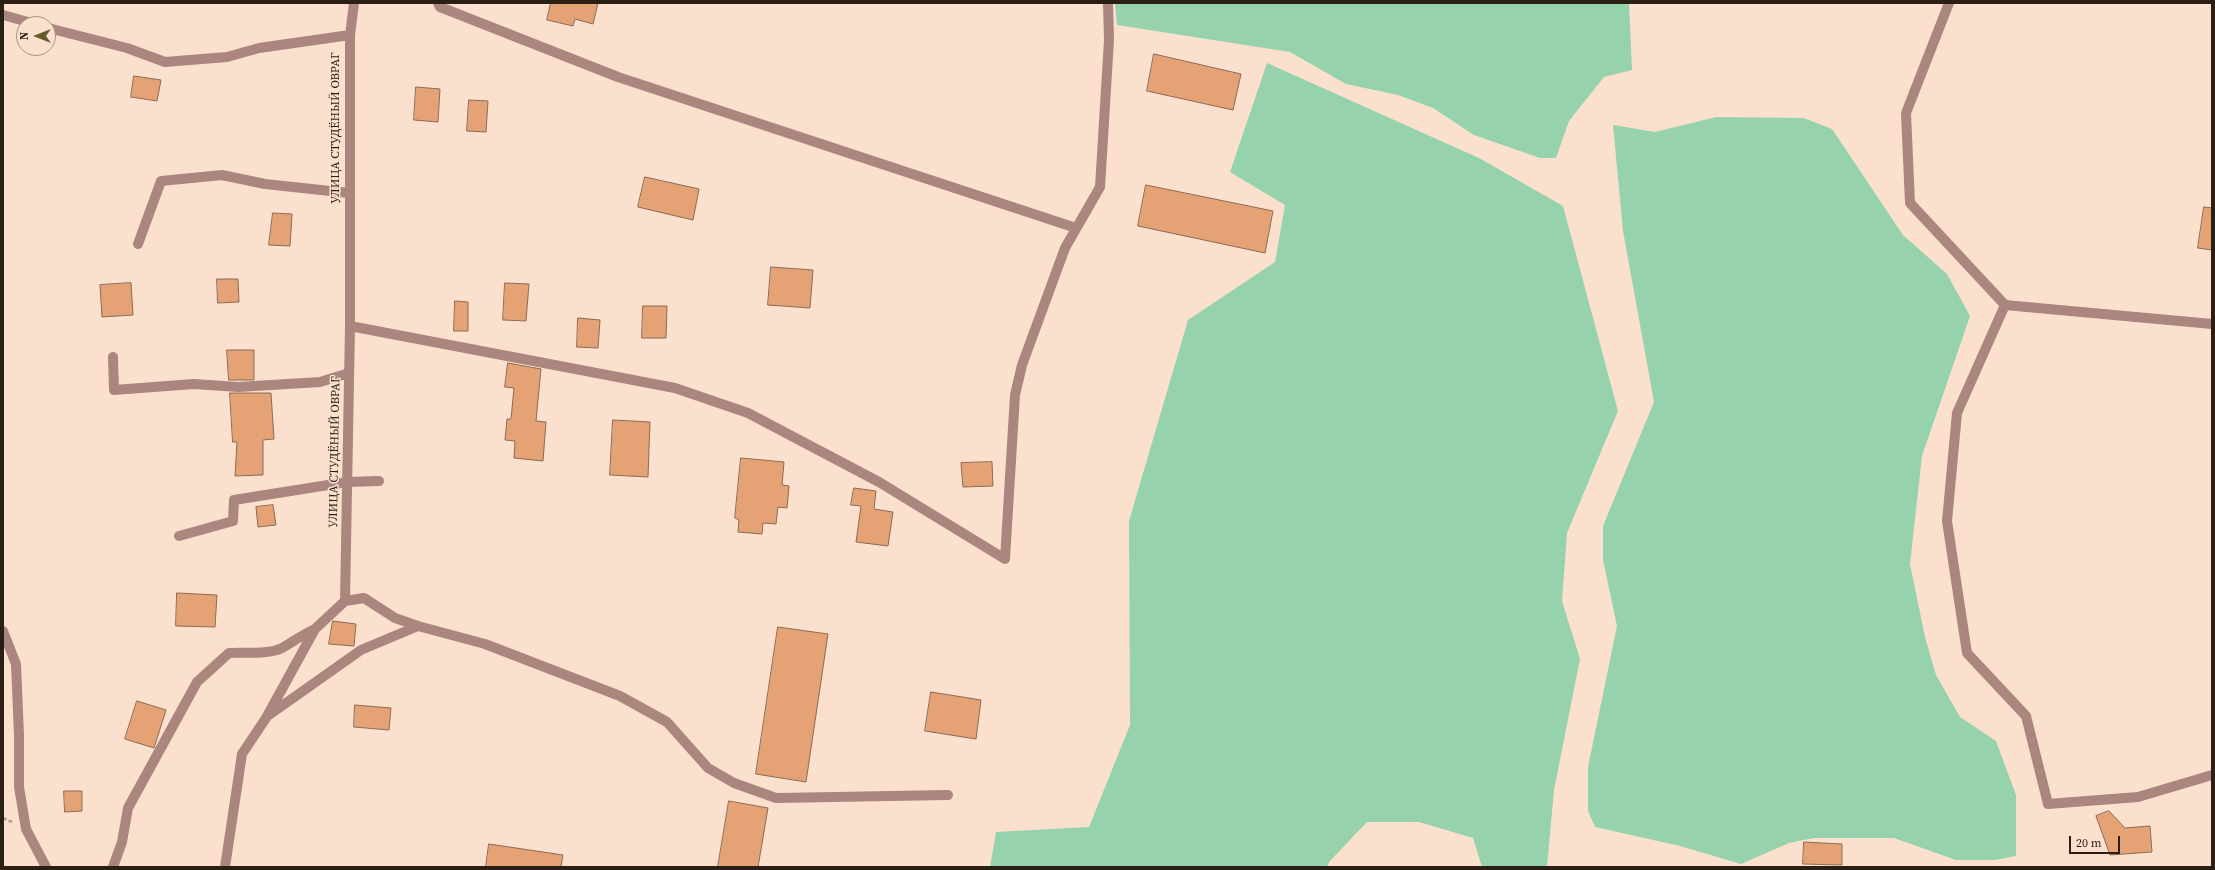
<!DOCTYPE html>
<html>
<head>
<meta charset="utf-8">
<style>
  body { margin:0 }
  #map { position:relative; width:2215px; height:870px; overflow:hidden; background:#fce0ce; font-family:"Source Serif 4",serif }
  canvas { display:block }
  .frame { position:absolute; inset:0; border:4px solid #2a1e15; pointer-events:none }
  .north { position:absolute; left:16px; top:16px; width:40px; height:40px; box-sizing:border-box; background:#fce0ce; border:1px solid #a89284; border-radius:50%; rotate:270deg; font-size:11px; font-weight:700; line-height:16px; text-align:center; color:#2a1e15 }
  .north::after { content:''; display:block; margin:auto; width:14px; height:18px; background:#635c29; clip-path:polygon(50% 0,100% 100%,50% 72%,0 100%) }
  .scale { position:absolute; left:2069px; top:836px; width:51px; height:18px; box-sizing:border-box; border:2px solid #2a1e15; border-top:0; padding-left:5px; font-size:12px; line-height:14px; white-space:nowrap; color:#2a1e15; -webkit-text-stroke:3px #fce0ce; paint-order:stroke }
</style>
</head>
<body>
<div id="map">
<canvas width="2215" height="870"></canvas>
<div class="frame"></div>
<div class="north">N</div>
<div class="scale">20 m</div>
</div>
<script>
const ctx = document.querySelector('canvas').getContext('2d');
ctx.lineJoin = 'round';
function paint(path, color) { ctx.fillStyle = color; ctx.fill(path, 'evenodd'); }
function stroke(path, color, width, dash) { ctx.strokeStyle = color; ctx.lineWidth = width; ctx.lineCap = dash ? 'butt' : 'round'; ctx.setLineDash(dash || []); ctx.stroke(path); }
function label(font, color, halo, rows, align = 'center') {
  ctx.font = font + ' "Source Serif 4",serif'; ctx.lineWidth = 3; ctx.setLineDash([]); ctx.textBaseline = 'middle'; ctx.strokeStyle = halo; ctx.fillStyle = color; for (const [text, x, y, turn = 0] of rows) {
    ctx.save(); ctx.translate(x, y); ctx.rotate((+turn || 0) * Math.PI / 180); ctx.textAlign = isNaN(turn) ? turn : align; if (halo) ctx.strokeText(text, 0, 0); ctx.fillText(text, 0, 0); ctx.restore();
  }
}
paint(new Path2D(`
  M1115,3H1629L1632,70L1604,77L1569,121L1556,158H1540L1474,135L1433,108L1398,95L1346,84L1290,52L1117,25Z
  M1267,63L1479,158L1563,206L1618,411L1567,533L1562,601L1580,659L1554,790L1547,867H1482L1473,838L1419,822H1367L1329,862L1327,867H990L996,832L1089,827L1130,725L1129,521L1188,320L1275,262L1285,205L1230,172Z
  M1716,117L1804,118L1832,129L1903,235L1947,274L1970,316L1922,456L1910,564L1925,637L1936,675L1960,717L1996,741L2016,795V856L1995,860H1956L1894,838H1814L1789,843L1741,864L1680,846L1595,827L1588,811V767L1617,626L1603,560V526L1654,402L1623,231L1613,125L1655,132Z`), '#96d3ac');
const building = new Path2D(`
  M551,3H598L593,24L575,19L573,26L547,20Z
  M1154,54L1241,74L1233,110L1147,91Z
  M134,76L161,80L157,101L131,97Z
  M416,87L440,89L438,122L414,120Z
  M469,100L488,101L486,132L467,131Z
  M645,177L699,189L693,220L638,207Z
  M1146,185L1273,211L1265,253L1138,226Z
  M2204,207L2212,208V250L2198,248Z
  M273,213L292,214L290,246L269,245Z
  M771,267L813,270L810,308L768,305Z
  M217,279H238L239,302L218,303Z
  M131,283L133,315L102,317L100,285Z
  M505,283L529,284L526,321L503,320Z
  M455,301L468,302V331H454Z
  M643,306H667L666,338H642Z
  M578,318L600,320L598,348L577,347Z
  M227,350H254V380H229Z
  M508,363L541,369L536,421L546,422L543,461L514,458L515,441L505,440L507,419H511L514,388L505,387Z
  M230,393H271L274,439L263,440V475L235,476L237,442H233Z
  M613,420L650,422L648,477L610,475Z
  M741,458L784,462L782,485L789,486L787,508L778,507L776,524L763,523L762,534L738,532L739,520L735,518Z
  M992,462L993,486L963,487L961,463Z
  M854,488L876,491L874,509L893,512L888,546L856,542L861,506L851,505Z
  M273,505L276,525L258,527L256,507Z
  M177,593L217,595L215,627L176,626Z
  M333,621L356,624L354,646L329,644Z
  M778,627L828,634L806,782L756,774Z
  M931,692L981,700L976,739L925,731Z
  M137,701L166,710L154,748L125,739Z
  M355,705L391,708L389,730L354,727Z
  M64,791H82V811L65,812Z
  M729,801L768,808L758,867H718Z
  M2109,811L2125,828L2150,826L2152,852L2110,855L2096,816Z
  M1804,842L1842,844V865L1803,864Z
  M489,844L563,855L561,867H486Z`);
paint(building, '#e5a274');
stroke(building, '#896b57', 1);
stroke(new Path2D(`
  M3,818L12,822`), '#b29c8d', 2.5, [4, 2]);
stroke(new Path2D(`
  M438,3L440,7L618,77L1076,228
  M1949,3L1906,113L1910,203L2005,305L1957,413L1947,521L1967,653L2026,716L2048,804L2138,797L2212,775
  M3,15L35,24
  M48,28L127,48L165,62L227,57L259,48L350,35
  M138,244L161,181L222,175L265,184L349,193
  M2005,305L2212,324
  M350,326L675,388L748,413L879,482L1005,559L1015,395L1022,365L1065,248L1100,187L1109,40L1108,3
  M113,357L114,390L194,384L238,387L320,382L349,373
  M179,536L233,521L234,500L347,482L379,481
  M345,601L364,598L395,618L418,626L485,644L620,696L667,722L708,768L734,783L776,798L948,795
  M3,631L16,664L19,735V787L26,829L46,867
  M269,715L361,650L418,626
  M113,867L122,842L128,808L197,682L229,653C244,652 268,655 282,648C293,642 303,634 315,629
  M225,867L242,754L266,718L315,629L345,601L350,326V35L354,3`), '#aa867f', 10);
label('12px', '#2a1e15', '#fce0ce', [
  ["УЛИЦА СТУДЁНЫЙ ОВРАГ",336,128,-90],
  ["УЛИЦА СТУДЁНЫЙ ОВРАГ",335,452,-89]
]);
</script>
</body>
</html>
